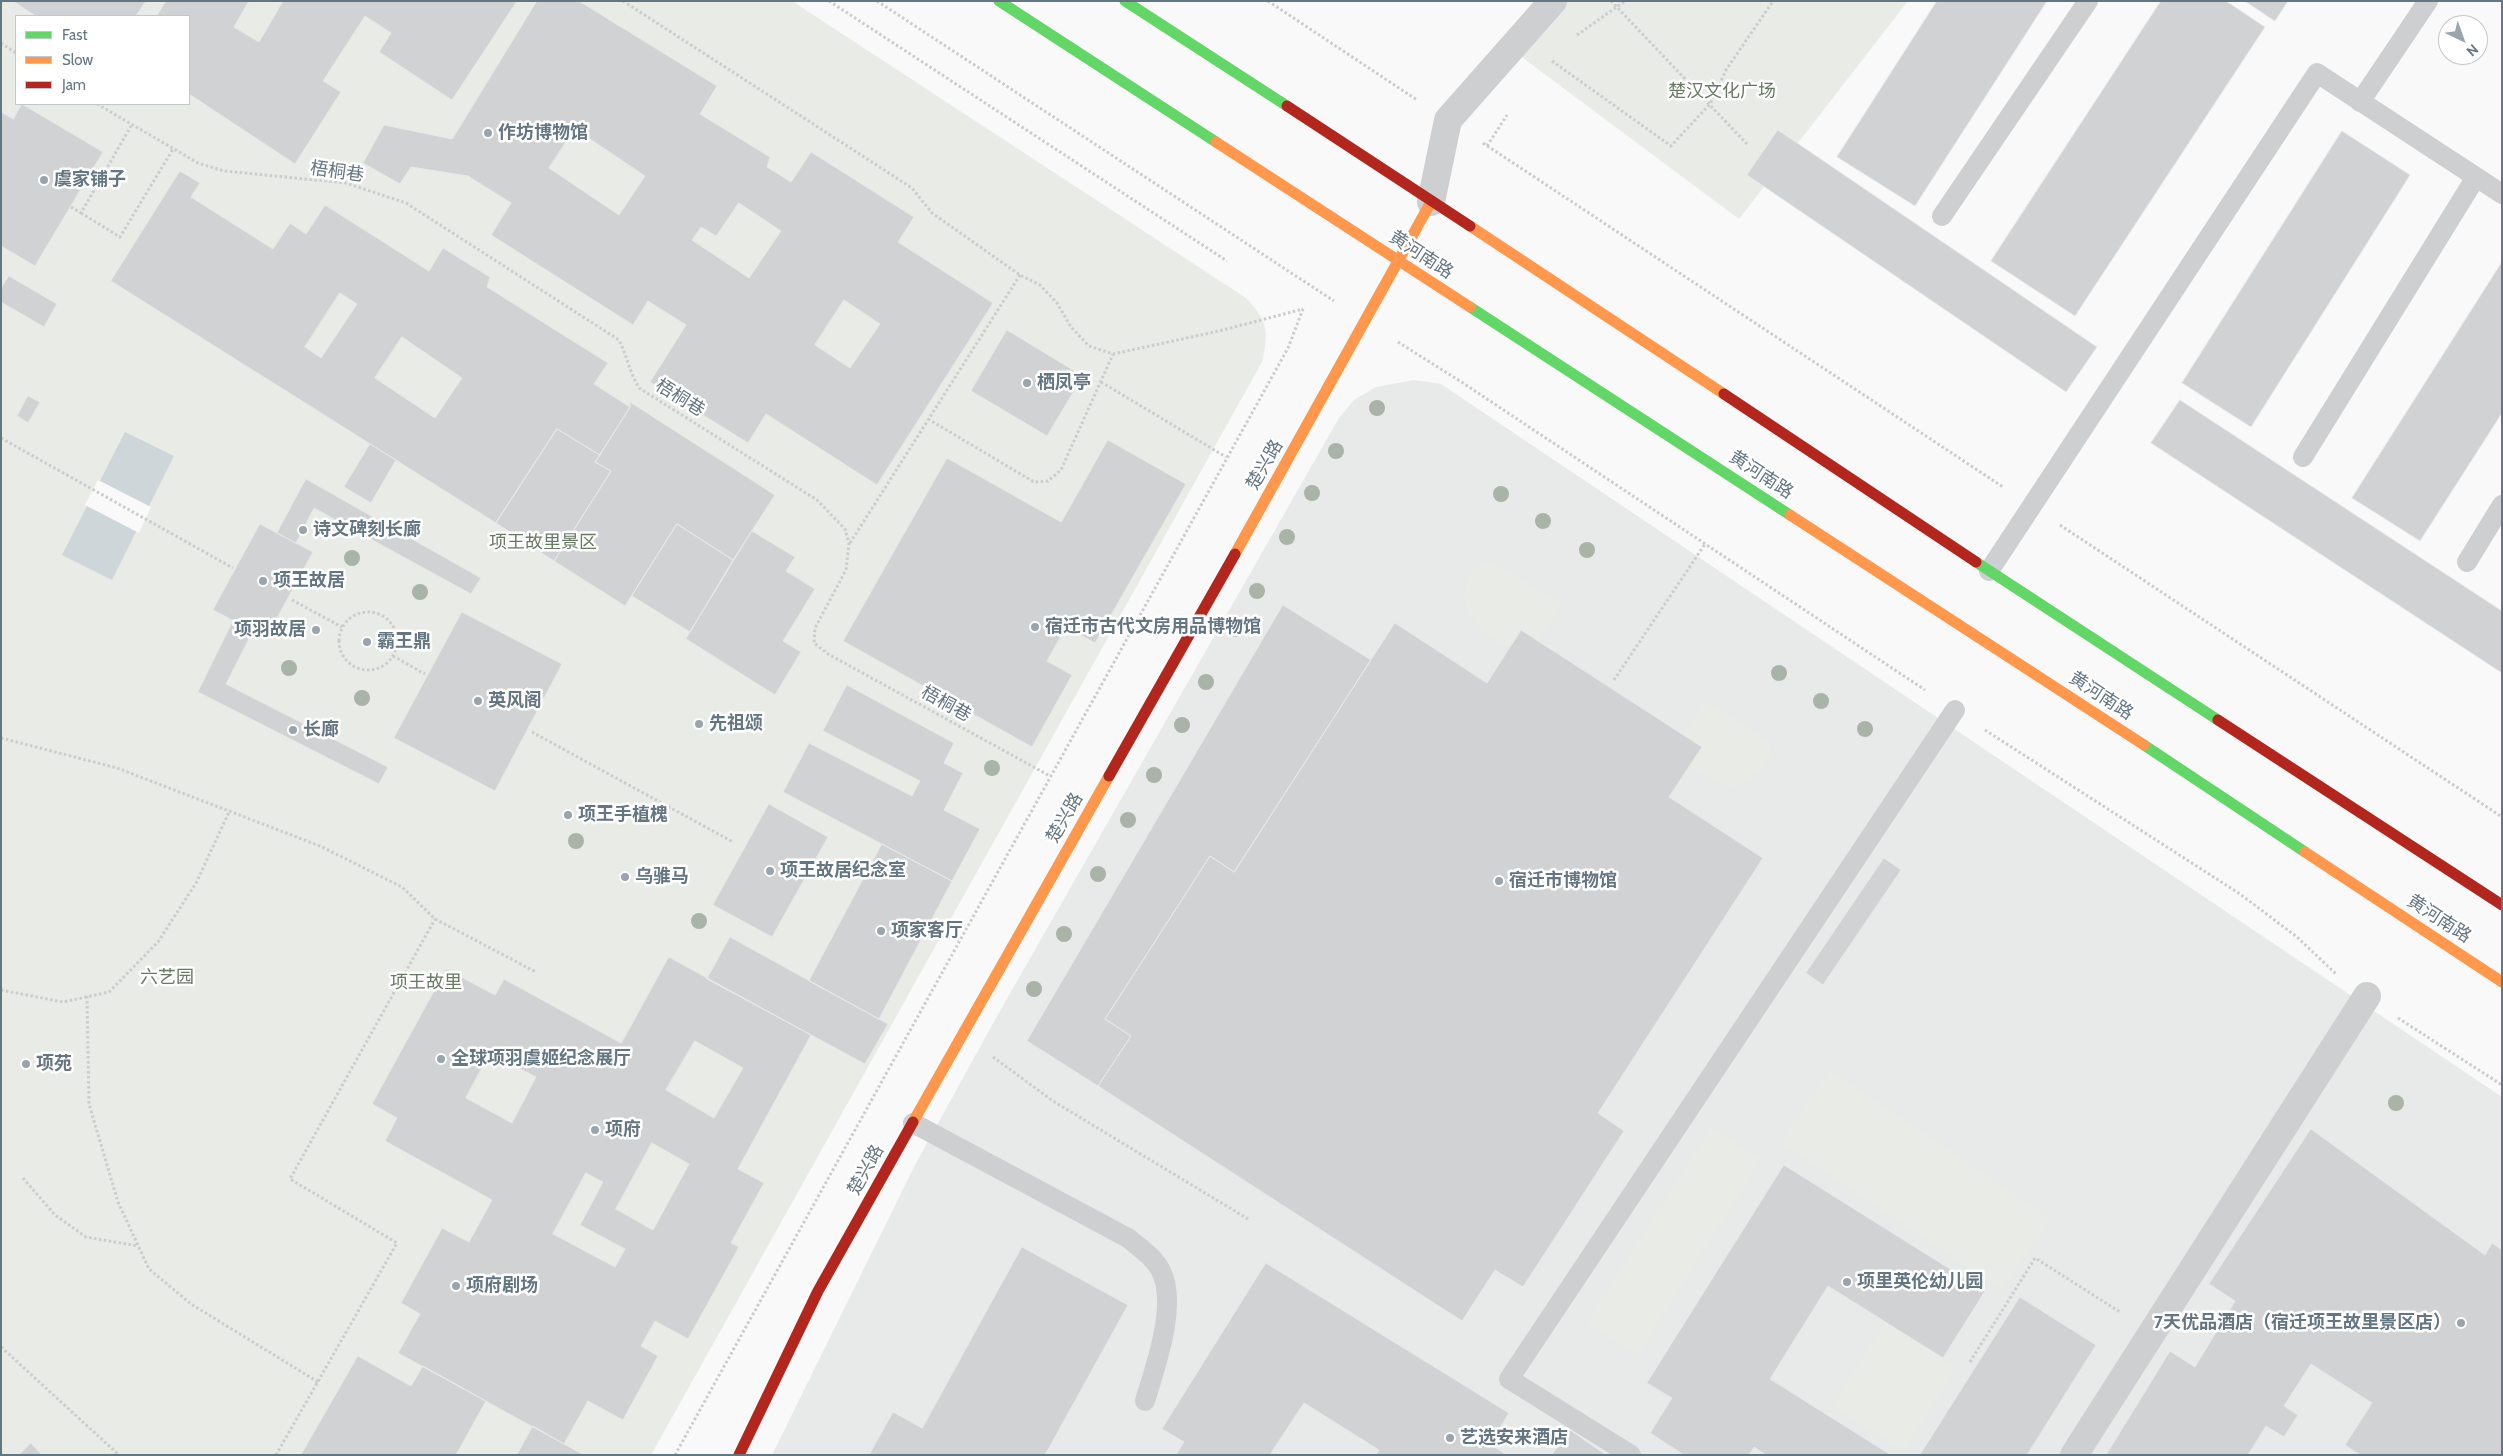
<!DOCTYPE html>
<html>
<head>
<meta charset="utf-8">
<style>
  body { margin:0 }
  #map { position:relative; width:2503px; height:1456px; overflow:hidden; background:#f9f9f9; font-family:Cabin,sans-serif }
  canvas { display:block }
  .frame { position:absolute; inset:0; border:2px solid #657683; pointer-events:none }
  .legend { position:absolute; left:15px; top:15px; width:175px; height:90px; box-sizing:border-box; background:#fff; border:1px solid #c1c8cd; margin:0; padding:6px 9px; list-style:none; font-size:15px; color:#657683 }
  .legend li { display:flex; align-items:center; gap:10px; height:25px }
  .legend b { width:25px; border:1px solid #c1c8cd }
  .north { position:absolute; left:2438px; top:15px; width:50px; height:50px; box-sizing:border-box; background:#fff; border:1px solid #c1c8cd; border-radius:50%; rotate:138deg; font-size:14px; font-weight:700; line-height:20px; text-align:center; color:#657683 }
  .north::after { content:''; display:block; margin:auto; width:18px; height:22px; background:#99a4ac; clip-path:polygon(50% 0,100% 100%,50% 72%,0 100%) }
</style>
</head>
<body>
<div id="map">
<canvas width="2503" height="1456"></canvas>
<div class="frame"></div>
<ul class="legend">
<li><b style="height:6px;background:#63d668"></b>Fast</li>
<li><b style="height:6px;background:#ff974d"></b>Slow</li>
<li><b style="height:6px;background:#b3261e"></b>Jam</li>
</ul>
<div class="north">N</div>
</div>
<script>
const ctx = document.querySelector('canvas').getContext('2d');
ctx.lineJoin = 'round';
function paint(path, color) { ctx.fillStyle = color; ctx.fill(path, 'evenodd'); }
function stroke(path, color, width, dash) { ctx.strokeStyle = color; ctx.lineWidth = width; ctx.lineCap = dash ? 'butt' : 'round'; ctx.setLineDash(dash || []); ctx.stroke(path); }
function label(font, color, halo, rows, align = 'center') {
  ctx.font = font + ' Cabin,"Noto Sans SC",sans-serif'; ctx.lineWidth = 5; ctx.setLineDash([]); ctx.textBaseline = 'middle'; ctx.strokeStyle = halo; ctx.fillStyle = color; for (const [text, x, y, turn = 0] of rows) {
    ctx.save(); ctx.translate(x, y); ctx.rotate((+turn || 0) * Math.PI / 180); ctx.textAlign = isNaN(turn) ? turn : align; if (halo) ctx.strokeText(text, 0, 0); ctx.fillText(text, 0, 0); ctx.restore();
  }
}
paint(new Path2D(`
  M1414,380L1441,384L2502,1097V1455H772L915,1165L996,1018L1339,418L1354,400L1376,387Z`), '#e8e9e9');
paint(new Path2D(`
  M1,1H792L1246,298C1268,321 1269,333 1262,362L651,1455H1ZM16,16H189V104H16Z
  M1566,1H1908L1739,219L1515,52Z
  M1494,563L1562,604L1526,660C1500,644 1447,616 1469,577C1475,567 1482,564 1494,563Z
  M1705,700L1769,742L1772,755C1763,772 1751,778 1734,787L1713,781L1671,752Z
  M1829,1070L2051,1219L2002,1291L1780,1143Z
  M1711,1127L1762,1159L1638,1355L1586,1323Z
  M1885,1322L1957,1367L1904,1451L1832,1406Z`), '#e8ebe6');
paint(new Path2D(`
  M125,432L174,456L112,580L62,555Z`), '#ced6d9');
paint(new Path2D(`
  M98,480L151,507L139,533L85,505Z`), '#f9f9f9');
const building = new Path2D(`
  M13,1H146L136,16H36Z
  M166,1H249L234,27L259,42L283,1H517L452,100L379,52L391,33L365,16L323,81L341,92L295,164L189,94V16H157Z
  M537,1H579L717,86L700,114L770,157L767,167L791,182L811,152L914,217L898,242L993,303L877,485L766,414L748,443L650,382L686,325L648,301L633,325L491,235L511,203L468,176L411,167L400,184L363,163L384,125L452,139ZM575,129L645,176L619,215L549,168ZM739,203L781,231L749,278L692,240L701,227L716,236ZM844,300L880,324L850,368L815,345Z
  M1937,1H2047L1915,206L1837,157Z
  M2161,1H2226L2265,27L2075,316L1991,261Z
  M2245,1H2288L2275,21Z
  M22,104L103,152L35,266L1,246V112L13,119Z
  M1778,130L2097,347L2066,392L1747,175Z
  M2342,131L2410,175L2251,427L2182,383Z
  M180,171L200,183L191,197L273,249L290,223L306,234L325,205L429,271L443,248L490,277L487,287L608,363L594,384L630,407L600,455L557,429L496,523L111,281ZM340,293L357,304L321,358L305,347ZM402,337L462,378L435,418L375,378Z
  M2502,262V413L2420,541L2352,498Z
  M9,276L57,304L44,327L1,302V288Z
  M1007,330L1083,376L1047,436L971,391Z
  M28,396L40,402L28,423L17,416Z
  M2180,400L2502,611V673L2151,443Z
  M630,402L775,495L733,560L677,524L625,606L554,561L611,471L595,462L630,407Z
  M557,429L600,455L595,462L611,471L554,561L496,523Z
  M1108,440L1186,484L1095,643L1066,627L1047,661L1072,675L1032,747L843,641L947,458L1061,522Z
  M370,444L396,460L371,503L344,487Z
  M306,479L481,578L471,594L314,508L296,543L277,533Z
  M260,524L313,552L266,638L213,610Z
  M677,524L733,560L690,632L632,596Z
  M752,531L795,557L786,571L815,589L783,641L801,652L775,695L686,639Z
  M1283,605L1371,660L1234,872L1210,856L1105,1019L1131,1036L1098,1086L1027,1041Z
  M462,612L562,664L495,791L394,738Z
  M233,621L253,631L226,684L388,767L379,784L198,692Z
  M1395,623L1487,683L1521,630L1702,747L1669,797L1763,858L1598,1113L1624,1131L1523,1287L1495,1270L1462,1321L1098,1086L1131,1036L1105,1019L1210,856L1234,872Z
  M847,685L954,743L944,763L963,773L944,810L980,829L952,881L783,792L809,743L912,796L920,781L823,731Z
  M769,804L828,837L772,937L713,905Z
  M882,844L952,881L879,1019L809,981Z
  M1884,858L1901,870L1823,985L1806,973Z
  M730,937L888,1024L865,1064L707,979Z
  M669,957L811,1035L738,1169L764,1183L731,1243L739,1247L688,1339L655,1321L641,1346L658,1356L623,1420L588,1401L564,1444L398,1353L420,1314L401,1303L442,1228L469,1242L492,1200L385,1141L397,1118L372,1104L446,969L495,995L504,979L621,1043ZM695,1041L743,1068L714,1118L666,1090ZM490,1053L536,1077L512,1123L466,1098ZM652,1143L689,1164L653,1230L616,1209ZM586,1173L603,1182L580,1225L625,1249L615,1267L553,1234Z
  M2311,1129L2485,1255L2492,1243L2502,1250V1455H2360L2345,1445L2372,1403L2311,1364L2284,1406L2298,1415L2284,1437L2266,1426L2248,1455H2106L2170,1351L2195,1367L2235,1301L2209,1284Z
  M1784,1165L1985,1291L1943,1358L1828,1286L1770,1379L1891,1455H1766L1754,1447L1749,1455H1684L1650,1433L1672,1398L1647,1383Z
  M1022,1247L1128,1305L1045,1455H869L893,1412L922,1428Z
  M1266,1263L1509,1413L1490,1444L1504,1453L1503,1455H1376L1379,1450L1304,1403L1271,1453L1274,1455H1176L1184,1442L1162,1429Z
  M2020,1297L2096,1345L2027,1455H1920Z
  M358,1356L411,1386L423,1366L486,1401L456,1455H301Z
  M533,1426L564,1444L584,1455H517Z
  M1570,1430L1606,1455H1552Z
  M31,1443L42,1455H19Z`);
paint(building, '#d0d2d3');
stroke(building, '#e8e8e8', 1);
stroke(new Path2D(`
  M623,1L912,188L932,213L1020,275L1040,285L1057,303L1071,327L1089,346L1113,354L1219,331L1303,309
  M829,1L1227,261
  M877,1L1334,301
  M1268,1L1417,100
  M1611,1L1747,144
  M1577,35L1625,1
  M1,43L16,53
  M1552,61L1671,146L1710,104L1726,70L1773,1
  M97,104L198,163L224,171L346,183L406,203L619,340C627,356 630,373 639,388L817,500L845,529L849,544L846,570L815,628L814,643L828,654L1050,776
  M1483,143L2003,487
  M1487,146L1507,115
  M71,207L81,213L131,126
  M81,213L120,237L173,149
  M1398,342L1463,383L1925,690
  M1101,382L1226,457
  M928,419L1034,482L1048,481L1061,470L1113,354
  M1,438L233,568
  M2060,525L2502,817
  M850,543L1020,275
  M292,600L342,627
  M339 641a29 29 0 1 1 58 0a29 29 0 1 1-58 0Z
  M393,656L425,674
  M1614,680L1705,544
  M1985,730L2240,894L2297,937L2336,974
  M532,732L733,842
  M1,738L117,768L320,846L402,887L435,919L536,972
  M1,990L63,1002L109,992L158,942L196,883L230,810
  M87,996L89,1104L118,1202L149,1269L191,1304L318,1382
  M2398,1018L2502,1085
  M993,1057L1053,1101L1248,1219
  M23,1178L55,1215L86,1237L138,1246
  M1,1347L119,1455
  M1970,1362L2035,1258L2120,1312
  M276,1455L397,1243L290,1179L435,919
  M675,1455L1288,348L1303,309`), '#cbcccd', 3, [2.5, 2.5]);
stroke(new Path2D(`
  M2360,102L2428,1
  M1942,216L2088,1
  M2303,457L2476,177
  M2467,562L2502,505
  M1989,571L2317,73L2502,194
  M913,1123L1128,1238C1140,1248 1154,1257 1161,1271C1178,1305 1155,1367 1145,1401
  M1631,1455L1509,1379L1955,710`), '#cecfd0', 20);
stroke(new Path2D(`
  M1431,202L1448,120L1553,1
  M2074,1455L2367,996`), '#cecfd0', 28);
stroke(new Path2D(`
  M999,1L1216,142
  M1125,1L1287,106
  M1470,307L1790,515
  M1976,562L2218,720
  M2144,745L2305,852`), '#63d668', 11);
stroke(new Path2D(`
  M1216,142L1470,307
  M1470,226L1724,394
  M1790,515L2144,745
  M1235,554L1431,202
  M2305,852L2502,982
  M913,1122L1109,776`), '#ff974d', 11);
stroke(new Path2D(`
  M1287,106L1470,226
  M1724,394L1976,562
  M2218,720L2502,905
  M1109,776L1235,554
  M739,1455L818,1291L913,1122`), '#b3261e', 11);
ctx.fillStyle = '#a9b3a7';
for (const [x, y] of [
  [1377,408],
  [1336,451],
  [1312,493],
  [1501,494],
  [1543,521],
  [1287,537],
  [1587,550],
  [352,558],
  [1257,591],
  [420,592],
  [1236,629],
  [289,668],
  [1779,673],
  [1206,682],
  [362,698],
  [1821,701],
  [1182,725],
  [1865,729],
  [992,768],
  [1154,775],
  [1128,820],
  [576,841],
  [1098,874],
  [699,921],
  [1064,934],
  [1034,989],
  [2396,1103]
]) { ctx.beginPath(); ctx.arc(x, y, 8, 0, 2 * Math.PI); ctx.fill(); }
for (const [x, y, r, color] of [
  [488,133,5,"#99a4ac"],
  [44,180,5,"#99a4ac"],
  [1027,383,5,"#99a4ac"],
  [303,530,5,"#99a4ac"],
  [263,581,5,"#99a4ac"],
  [1035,627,5,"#99a4ac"],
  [316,630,5,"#99a4ac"],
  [367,642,5,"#99a4ac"],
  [478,701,5,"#99a4ac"],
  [699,724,5,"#99a4ac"],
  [293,730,5,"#99a4ac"],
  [568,815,5,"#99a4ac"],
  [770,871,5,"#99a4ac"],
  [625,877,5,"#99a4ac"],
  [1499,881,5,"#99a4ac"],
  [881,931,5,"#99a4ac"],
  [441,1059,5,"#99a4ac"],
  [26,1064,5,"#99a4ac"],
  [595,1130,5,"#99a4ac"],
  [1847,1282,5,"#99a4ac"],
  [456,1286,5,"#99a4ac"],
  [2461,1323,5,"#99a4ac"],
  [1450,1438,5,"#99a4ac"]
]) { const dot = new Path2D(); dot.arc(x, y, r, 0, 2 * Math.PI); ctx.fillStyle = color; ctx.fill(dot); stroke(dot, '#fff', 2); }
label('18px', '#687a64', '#fff', [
  ["楚汉文化广场",1722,92],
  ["项王故里景区",543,543],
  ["六艺园",167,978],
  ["项王故里",426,983]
]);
label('bold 18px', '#657683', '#fff', [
  ["作坊博物馆",498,133],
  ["虞家铺子",54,180],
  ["栖凤亭",1037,383],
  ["诗文碑刻长廊",313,530],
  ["项王故居",273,581],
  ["宿迁市古代文房用品博物馆",1045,627],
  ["项羽故居",306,630,"right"],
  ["霸王鼎",377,642],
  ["英风阁",488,701],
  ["先祖颂",709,724],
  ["长廊",303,730],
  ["项王手植槐",578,815],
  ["项王故居纪念室",780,871],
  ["乌骓马",635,877],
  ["宿迁市博物馆",1509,881],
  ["项家客厅",891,931],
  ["全球项羽虞姬纪念展厅",451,1059],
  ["项苑",36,1064],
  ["项府",605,1130],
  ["项里英伦幼儿园",1857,1282],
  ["项府剧场",466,1286],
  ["7天优品酒店（宿迁项王故里景区店）",2451,1323,"right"],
  ["艺选安来酒店",1460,1438]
], 'left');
label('18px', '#657683', '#fff', [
  ["梧桐巷",337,172,8],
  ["黄河南路",1421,255,33],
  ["梧桐巷",680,398,32],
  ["楚兴路",1265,465,-60],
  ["黄河南路",1761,475,33],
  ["黄河南路",2101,696,33],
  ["梧桐巷",946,704,29],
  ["楚兴路",1065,818,-60],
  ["黄河南路",2439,919,33],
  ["楚兴路",866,1170,-61]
]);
</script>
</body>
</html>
